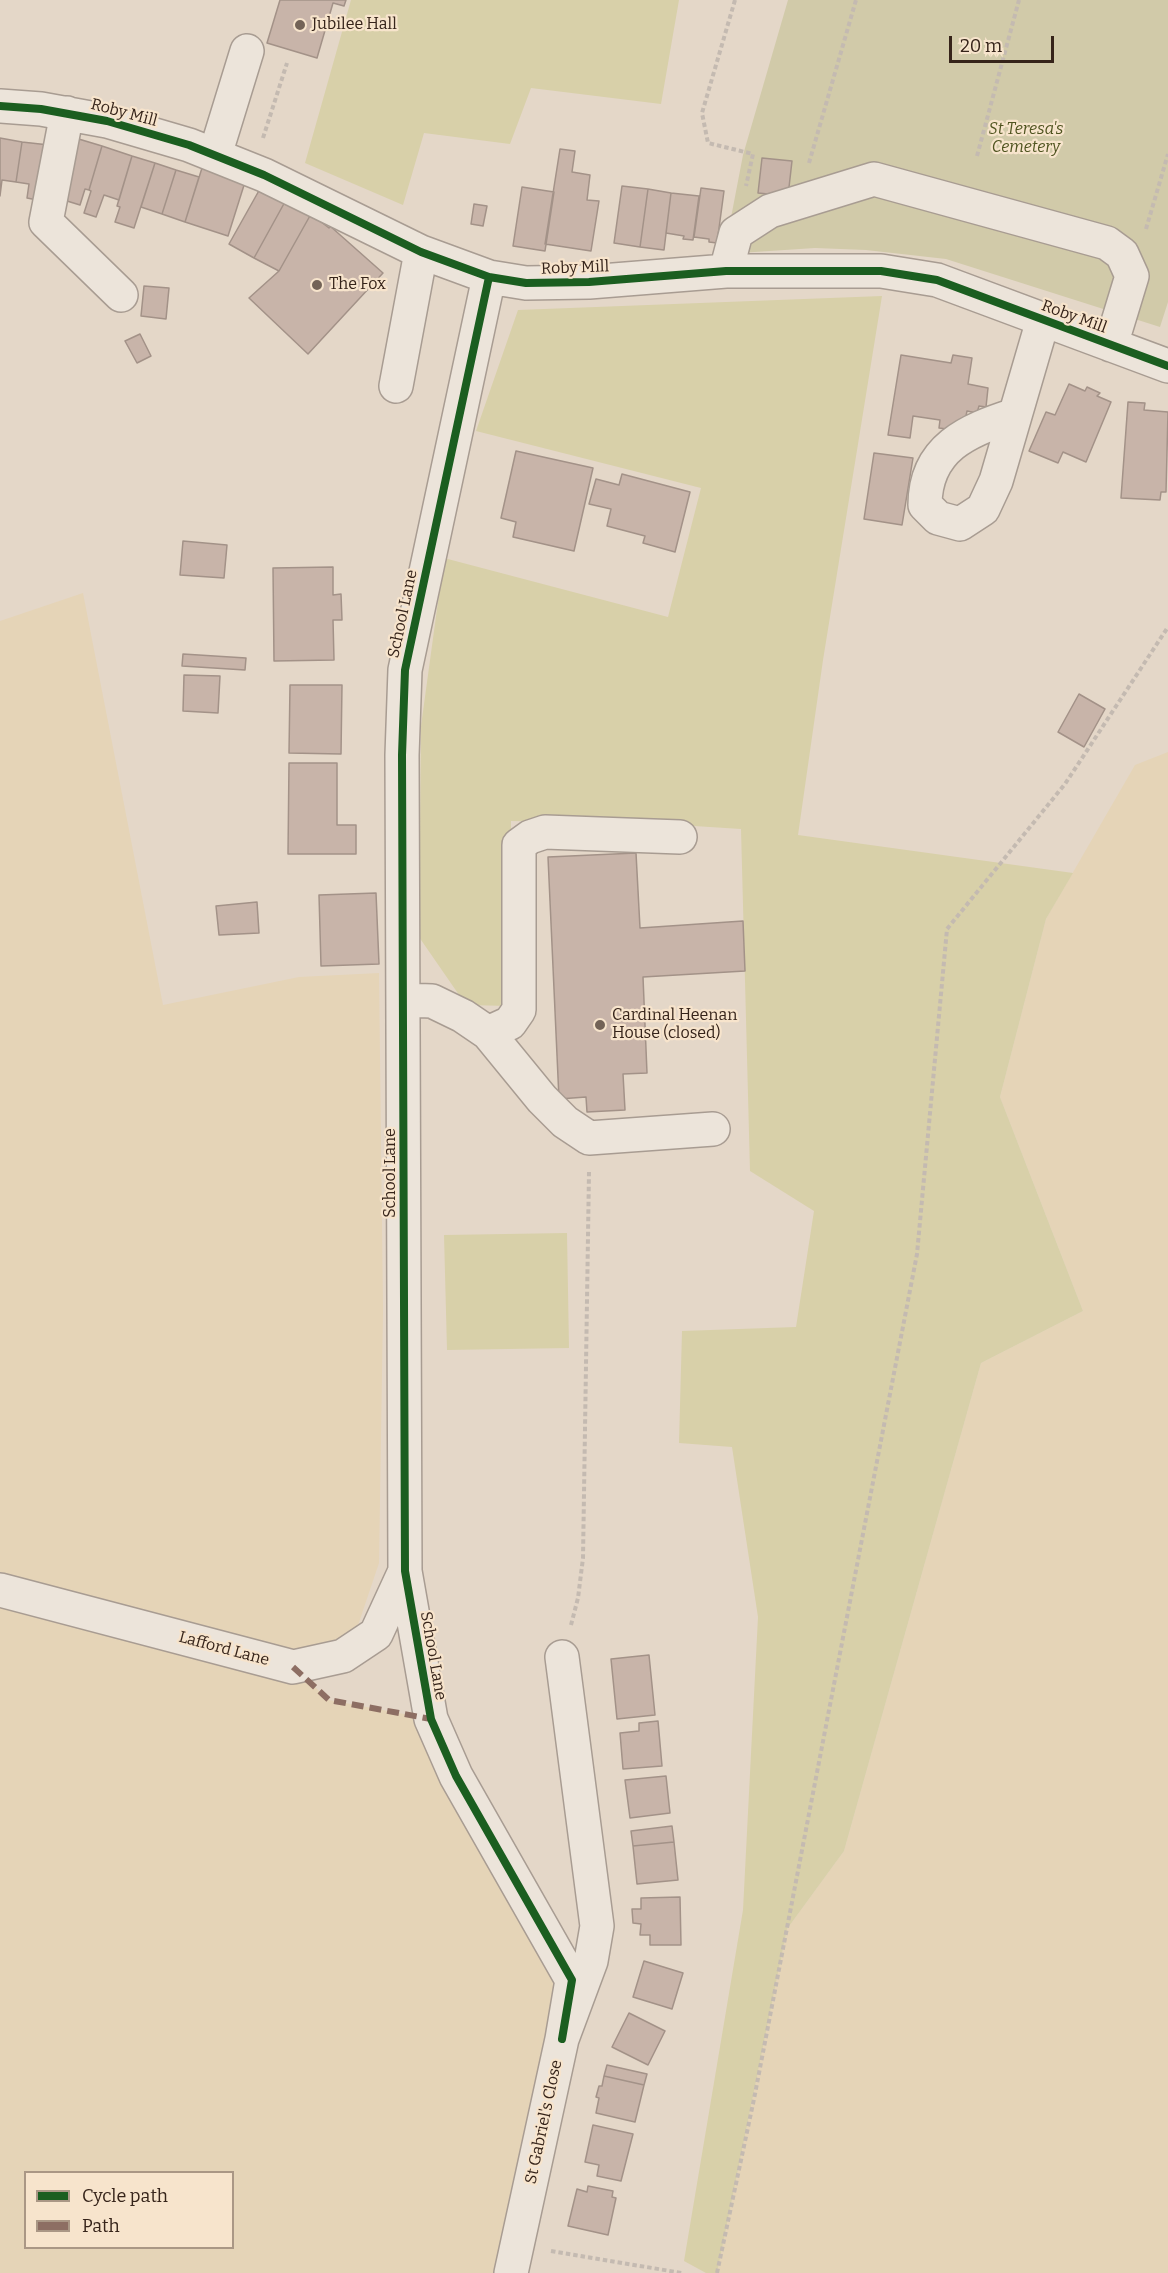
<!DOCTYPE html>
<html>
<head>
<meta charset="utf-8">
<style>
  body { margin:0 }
  #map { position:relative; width:1168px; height:2273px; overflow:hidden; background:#e4d7c8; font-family:Bitter,serif }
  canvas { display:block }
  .legend { position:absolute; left:24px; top:2171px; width:210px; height:78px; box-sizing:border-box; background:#f7e4cc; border:2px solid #aa9785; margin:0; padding:8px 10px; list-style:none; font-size:18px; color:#36241a }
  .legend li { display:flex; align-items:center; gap:12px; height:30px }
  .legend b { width:30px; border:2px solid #aa9785 }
  .scale { position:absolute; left:949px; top:36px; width:105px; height:27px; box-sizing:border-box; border:3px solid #36241a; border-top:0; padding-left:8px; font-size:18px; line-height:21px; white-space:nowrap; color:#36241a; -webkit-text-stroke:4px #f7e4cc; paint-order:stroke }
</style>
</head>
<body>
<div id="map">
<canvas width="1168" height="2273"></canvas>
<ul class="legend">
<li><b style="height:8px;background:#1b5e20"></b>Cycle path</li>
<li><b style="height:8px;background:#8d6e63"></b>Path</li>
</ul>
<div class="scale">20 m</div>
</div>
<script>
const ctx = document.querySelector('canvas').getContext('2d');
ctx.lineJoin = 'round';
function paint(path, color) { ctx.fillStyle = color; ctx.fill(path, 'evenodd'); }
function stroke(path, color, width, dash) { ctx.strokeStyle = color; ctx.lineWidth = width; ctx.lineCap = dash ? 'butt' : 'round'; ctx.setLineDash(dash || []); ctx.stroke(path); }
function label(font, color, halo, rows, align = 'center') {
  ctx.font = font + ' Bitter,serif'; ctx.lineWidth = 4.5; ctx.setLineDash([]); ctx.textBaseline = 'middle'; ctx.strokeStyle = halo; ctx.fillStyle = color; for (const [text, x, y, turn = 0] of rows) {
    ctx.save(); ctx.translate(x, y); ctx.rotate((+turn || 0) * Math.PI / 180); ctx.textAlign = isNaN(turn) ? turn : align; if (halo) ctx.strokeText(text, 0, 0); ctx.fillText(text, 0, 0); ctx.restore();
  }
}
paint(new Path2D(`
  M83,593L163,1005L299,977L379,973L383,1310L379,1563L349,1652L293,1667L329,1700L431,1719L572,1980L511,2273H0V621ZM26,2172H232V2248H26Z
  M1168,752V2273H717L787,1929L844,1851L981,1363L1083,1311L1000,1097L1046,919L1135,765Z`), '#e5d4b7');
paint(new Path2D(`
  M351,0H679L661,104L531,88L510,144L424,133L403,205L305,163Z
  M882,296L823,660L798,835L1073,873L1046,919L1000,1097L1083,1311L981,1363L844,1851L787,1929L717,2273H706L684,2261L743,1910L758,1617L732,1447L679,1443L682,1331L796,1327L814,1211L750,1171L741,829L663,824L511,821L509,1006L466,1005L419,937L421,726L444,558L668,617L701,488L476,431L518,310Z
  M567,1233L569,1348L447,1350L444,1235Z`), '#d8d0a9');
paint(new Path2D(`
  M788,0H1168V302L1160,327L946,259L866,250L815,248L724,254L743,155Z`), '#d1caa9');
const building = new Path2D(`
  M280,0H346L344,6L333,3L317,58L267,43Z
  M72,137L102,146L89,190L85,189L80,205L54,197Z
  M0,138L22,142L16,182L2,180L0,196Z
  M22,142L49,145L42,201L27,198L29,184L16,182Z
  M102,146L132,156L119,200L104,195L96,217L84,213L91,191L89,190Z
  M560,149L575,151L572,172L590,175L587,200L599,201L591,251L545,244Z
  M132,156L155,163L134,228L115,222L120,207L117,206Z
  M762,158L792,161L788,196L758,193Z
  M155,163L176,170L162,214L141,207Z
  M202,168L245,182L228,236L185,222Z
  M176,170L199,177L185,222L162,214Z
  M622,186L648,189L640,247L614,243Z
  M261,187L286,200L254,258L229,244Z
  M522,187L554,192L545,251L513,246Z
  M701,188L724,191L717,243L709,242V239L694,237Z
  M648,189L671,193L664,250L640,247Z
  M671,193L699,196L693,240L683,239L684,236L666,233Z
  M286,200L311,214L279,271L254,258Z
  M474,204L487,206L483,226L471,224Z
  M311,214L329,228L330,226L383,273L308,354L249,298L279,271Z
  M144,286L169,288L166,319L141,316Z
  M140,334L151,356L137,363L125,341Z
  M901,355L951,363L953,355L972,358L968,384L988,388L986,407L979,406L977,413L967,411L963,431L939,428L940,420L913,416L910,438L888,435Z
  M1069,384L1085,391L1087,387L1100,393L1097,396L1111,402L1086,462L1063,452L1058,463L1029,451L1046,412L1055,415Z
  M1128,402L1145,403L1144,410L1168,412L1166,492H1161L1160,500L1121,498Z
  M516,451L593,468L574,551L513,537L516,522L501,518Z
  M874,453L913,458L902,525L864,519Z
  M622,474L690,492L675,552L643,543L645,536L607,526L611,509L589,504L596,479L619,485Z
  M183,541L227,545L224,578L180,575Z
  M333,567V595L341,594L342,620H333L334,660L274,661L273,568Z
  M183,654L246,658L245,670L182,666Z
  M184,675L220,676L218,713L183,711Z
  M290,685H342L341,754L289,753Z
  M1079,694L1105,709L1084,747L1058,732Z
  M289,763H337V825H356V854H288Z
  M636,853L640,928L743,921L745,971L643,977L647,1073L623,1074L625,1110L587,1112L586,1097L559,1099L548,857Z
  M376,893L379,964L321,966L319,895Z
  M257,902L259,933L219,935L216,906Z
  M649,1655L655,1715L617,1719L611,1659Z
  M658,1721L662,1766L623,1769L620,1733L639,1731V1723Z
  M666,1776L670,1813L630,1818L625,1780Z
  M672,1826L674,1842L633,1846L631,1831Z
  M674,1842L678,1880L637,1884L633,1846Z
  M680,1897L681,1945H650V1935H640L641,1924L633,1923L632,1909H641V1898Z
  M644,1961L683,1973L672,2009L633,1997Z
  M629,2013L665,2031L648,2065L612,2047Z
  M607,2065L647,2074L644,2085L604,2076Z
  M604,2076L644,2085L635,2122L596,2113L599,2098L596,2097L599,2086H602Z
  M593,2125L633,2134L621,2181L597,2176L599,2165L585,2162Z
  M588,2186L613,2191L612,2197L616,2198L608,2235L568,2226L577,2189L587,2192Z`);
paint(building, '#c8b4a9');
stroke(building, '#a39288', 1.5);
const minor = new Path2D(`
  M0,106L41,109L107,121L189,145L264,175L421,252L489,277L526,283L589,282L726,271H881L937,280L1168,366
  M67,113L46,222L121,295
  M215,155L247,51
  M726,271L736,233L770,211L874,179L1107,243L1122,254L1132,276L1111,345
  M489,277L405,670L402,755L405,1571L431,1719L456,1776L572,1980L562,2039
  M396,386L421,252
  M1015,415C968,430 925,448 925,505L938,518L960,524L983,509L996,481L1043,320
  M404,1000L432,1001L463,1016L488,1033L542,1099L565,1122L589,1138L713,1129
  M488,1033L510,1023L519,1010V845L530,837L545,832L680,837
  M0,1590L293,1667L343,1656L376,1634L405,1571
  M511,2273L562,2039L591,1961L597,1926L562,1657`);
stroke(minor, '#a89c92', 36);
stroke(new Path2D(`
  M735,0L702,113L708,143L753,154L746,186
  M263,138L287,63
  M977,156L1019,0
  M809,163L856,0
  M1146,229L1168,154
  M571,1625L578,1598L583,1558L589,1172
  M551,2251L682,2273
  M717,2273L754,2099L917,1254L947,929L1065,784L1168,627`), '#c4bab1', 4, [4.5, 3]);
stroke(minor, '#ece4da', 33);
stroke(new Path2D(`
  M293,1667L329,1700L431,1719`), '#8d6e63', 6, [12, 6]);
stroke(new Path2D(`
  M0,106L41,109L107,121L189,145L264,175L421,252L489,277L526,283L589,282L726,271H881L937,280L1168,366
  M489,277L405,670L402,755L405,1571L431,1719L456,1776L572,1980L562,2039`), '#1b5e20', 8);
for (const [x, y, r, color] of [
  [300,25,6,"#736357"],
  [317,285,6,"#736357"],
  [600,1025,6,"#736357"]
]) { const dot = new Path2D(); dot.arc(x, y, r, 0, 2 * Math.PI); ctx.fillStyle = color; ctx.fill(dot); stroke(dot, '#f7e4cc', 2); }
label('16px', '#36241a', '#f7e4cc', [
  ["Jubilee Hall",312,25],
  ["The Fox",329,285],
  ["Cardinal Heenan",612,1016],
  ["House (closed)",612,1034]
], 'left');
label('16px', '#36241a', '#f7e4cc', [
  ["Roby Mill",124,113,15],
  ["Roby Mill",575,268,-2],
  ["Roby Mill",1074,317,20],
  ["School Lane",403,614,-78],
  ["School Lane",391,1173,-90],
  ["Lafford Lane",224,1649,15],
  ["School Lane",433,1656,80],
  ["St Gabriel's Close",544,2122,-78]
]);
label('italic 16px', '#4f5420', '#f7e4cc', [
  ["St Teresa's",1026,130],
  ["Cemetery",1026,148]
]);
</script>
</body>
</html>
